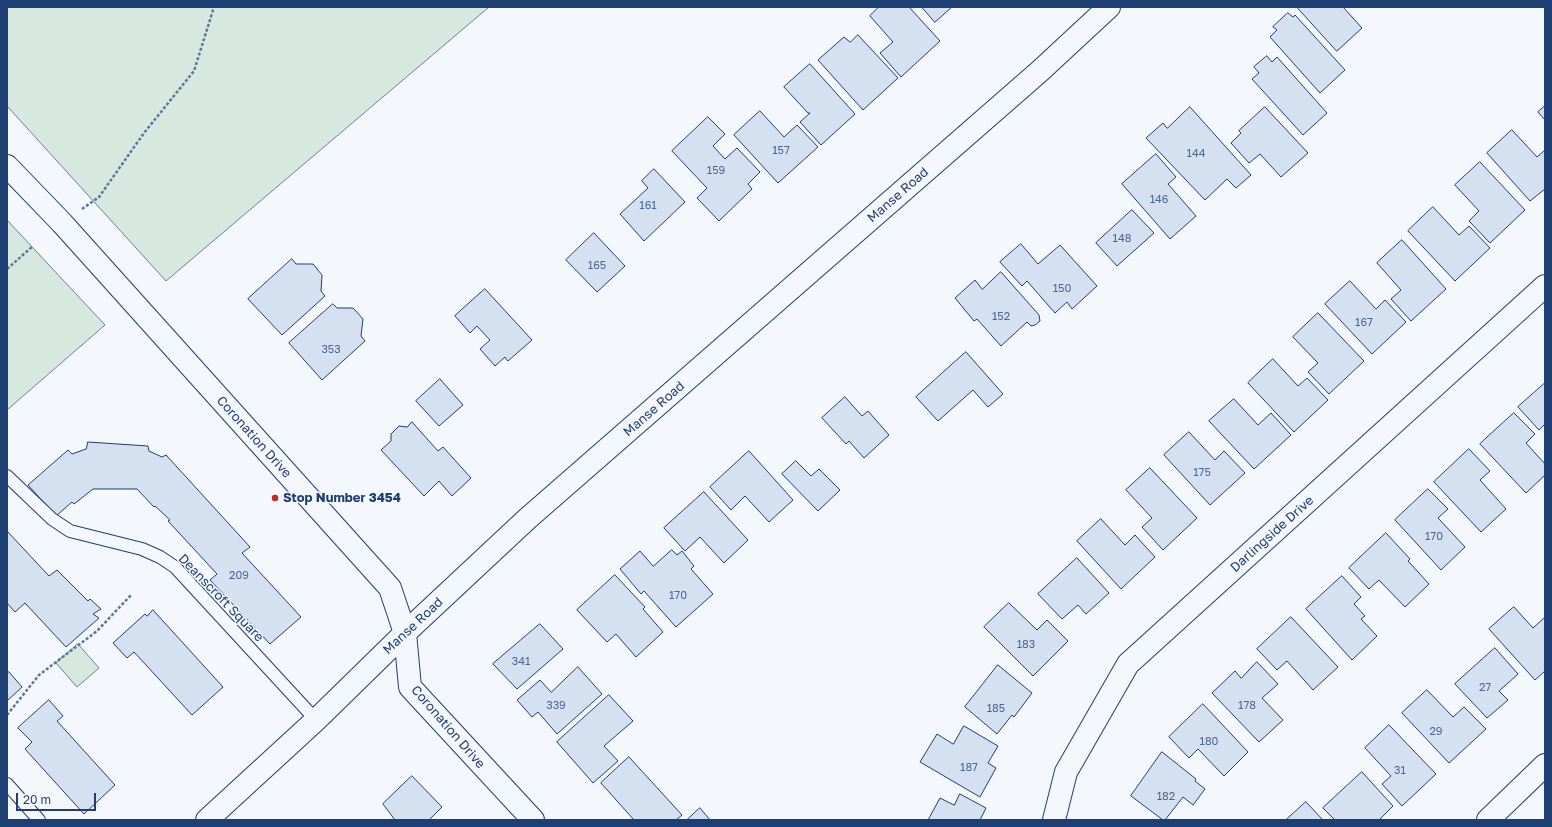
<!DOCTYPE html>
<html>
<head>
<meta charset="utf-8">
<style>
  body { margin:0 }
  #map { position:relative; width:1552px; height:827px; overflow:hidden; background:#f4f7fb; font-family:"Golos Text",sans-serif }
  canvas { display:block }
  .frame { position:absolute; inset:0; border:8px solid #1d3f73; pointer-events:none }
  .scale { position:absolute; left:16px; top:793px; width:80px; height:18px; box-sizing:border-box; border:2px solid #1d3f73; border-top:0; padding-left:5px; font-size:12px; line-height:14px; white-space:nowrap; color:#1d3f73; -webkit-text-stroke:3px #f4f7fb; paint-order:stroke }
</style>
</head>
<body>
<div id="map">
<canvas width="1552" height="827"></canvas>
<div class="frame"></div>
<div class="scale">20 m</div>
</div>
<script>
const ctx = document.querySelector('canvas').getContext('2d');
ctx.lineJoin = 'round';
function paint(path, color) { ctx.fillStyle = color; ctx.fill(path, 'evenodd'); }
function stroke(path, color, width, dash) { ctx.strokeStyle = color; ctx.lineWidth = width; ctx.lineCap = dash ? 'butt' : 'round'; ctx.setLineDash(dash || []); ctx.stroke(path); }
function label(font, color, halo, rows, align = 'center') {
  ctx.font = font + ' "Golos Text",sans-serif'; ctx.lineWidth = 3; ctx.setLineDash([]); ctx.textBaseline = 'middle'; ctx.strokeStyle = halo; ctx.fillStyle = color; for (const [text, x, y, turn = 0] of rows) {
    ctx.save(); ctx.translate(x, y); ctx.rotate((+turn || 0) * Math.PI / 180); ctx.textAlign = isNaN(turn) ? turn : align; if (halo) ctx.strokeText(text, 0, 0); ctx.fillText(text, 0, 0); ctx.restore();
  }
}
const green = new Path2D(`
  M7,7H489L166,281L7,106Z
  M7,220L105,325L7,410Z
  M78,644L99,668L77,687L56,663Z`);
paint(green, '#d7e8df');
stroke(green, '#687fa3', 1);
const building = new Path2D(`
  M879,7H909L940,41L901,77L880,53L893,42L870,16Z
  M922,7H952L935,22Z
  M1297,7H1343L1362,28L1337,51Z
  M1288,13L1293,17L1295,15L1345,70L1320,93L1270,37L1277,30L1273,27Z
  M858,35L898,78L863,110L818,60L844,37L850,42Z
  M1267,56L1272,62L1277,57L1327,113L1303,135L1252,79L1259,73L1254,67Z
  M810,64L855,114L821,145L800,122L810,113H808L784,87Z
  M1545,106V120L1538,112Z
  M1190,107L1251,175L1236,188L1227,179L1205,200L1146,138L1163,123L1167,128Z
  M1265,107L1308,153L1281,177L1260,154L1249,163L1231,143L1241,133L1239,131Z
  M760,111L784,137L797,125L818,147L778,183L734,135Z
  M708,117L725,134L713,146L725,159L737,148L760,172L748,184L752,189L719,221L697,198L707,188L672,151Z
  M1512,130L1537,157L1545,150V189L1530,201L1487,153Z
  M1156,154L1176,177L1168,184L1196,216L1170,239L1122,184Z
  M1480,162L1525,210L1490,243L1469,221L1479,211L1455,185Z
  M654,169L685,202L644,241L620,214L648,188L642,181Z
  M1433,207L1459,235L1469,226L1490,248L1455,281L1408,231Z
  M1132,210L1154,233L1117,266L1096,243Z
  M594,233L625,266L597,292L566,260Z
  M1402,240L1446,289L1411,321L1391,299L1401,290L1377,263Z
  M1021,244L1038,264L1060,245L1097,286L1072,309L1067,302L1055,313L1027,281L1022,286L1000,262Z
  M292,259L296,264H313L322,275L321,291L325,296L282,335L248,299Z
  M1001,272L1039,315L1040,321L1035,325L1031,326L1027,322L1001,346L977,319L974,321L955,298L975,280L982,289Z
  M1350,281L1376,309L1385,300L1406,322L1372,354L1325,304Z
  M485,289L532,340L508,361L505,357L495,366L480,349L490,340L477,326L470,333L455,316Z
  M333,304L337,308H353L363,319L361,336L365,341L322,380L289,343Z
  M1318,313L1364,361L1329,394L1308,372L1318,363L1293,337Z
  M966,352L1003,394L988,407L973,390L938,421L916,397Z
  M1273,359L1298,386L1307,378L1328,400L1294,432L1248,383Z
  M440,379L463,405L439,426L416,401Z
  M1545,383V424L1539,430L1518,407Z
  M845,397L862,416L868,411L889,435L864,458L849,441L846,444L822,418Z
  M1234,399L1258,425L1271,413L1291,435L1254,469L1209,421Z
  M1514,413L1535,434L1526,443L1545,464V475L1526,493L1480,444Z
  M412,422L438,451L443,447L471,478L452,496L439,481L424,496L381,450L391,441V434L399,426L407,427Z
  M1189,432L1215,460L1224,451L1245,473L1210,505L1164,455Z
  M88,442L148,446L149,451L162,457L166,455L250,547L242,553L301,617L270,644L210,580L217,574L168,521L170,520L155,506L154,507L137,489H93L74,504L72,502L56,516L28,485L68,450L72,454L86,449Z
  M1469,449L1490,471L1480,480L1506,509L1481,532L1434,482Z
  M749,451L793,500L769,522L745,496L731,510L710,487Z
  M796,461L811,476L819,469L840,490L818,511L782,474Z
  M1150,468L1197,518L1163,550L1142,527L1152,518L1126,490Z
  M1428,489L1448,509L1438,518L1465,547L1441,570L1395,520Z
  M704,492L748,540L724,563L700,537L685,551L664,528Z
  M1101,519L1125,545L1135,535L1155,557L1121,589L1077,541Z
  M7,531L49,576L57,570L88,601L90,599L101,609L93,614L99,618L66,647L25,603L15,612L7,603Z
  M1386,533L1410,559L1408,561L1429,584L1405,607L1379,580L1369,589L1349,568Z
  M672,550L677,555L682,551L694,566L691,569L713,594L676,627L644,591L641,594L620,569L640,551L653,566Z
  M1077,558L1109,593L1086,614L1078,605L1062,619L1038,594Z
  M615,575L645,607L643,609L663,632L636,657L616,634L607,642L577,610Z
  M1342,576L1361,597L1354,604L1365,616L1361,619L1377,636L1352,660L1306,609Z
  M1009,603L1037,630L1047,620L1068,641L1033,676L984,627Z
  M1514,607L1533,628L1545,617V671L1535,680L1489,629Z
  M153,610L223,687L192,715L134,652L127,658L113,643L145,614L147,616Z
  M1291,617L1338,667L1313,690L1287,661L1277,670L1257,649Z
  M540,624L563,649L517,689L493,664Z
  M1495,648L1518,674L1499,691L1508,700L1487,718L1455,684Z
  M1257,662L1278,684L1262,698L1283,720L1259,742L1212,693L1235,671L1241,678Z
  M998,665L1032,693L1014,717L1012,715L997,734L965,707Z
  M578,667L602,694L557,734L538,712L532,717L517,700L540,680L551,692Z
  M9,672L22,687L7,701V673Z
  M1427,690L1453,717L1464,707L1486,729L1449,763L1402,713Z
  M609,695L633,721L604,746L618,761L593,783L557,742Z
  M49,700L63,716L57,721L115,785L84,814L25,749L32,742L18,728Z
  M1203,704L1248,752L1224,776L1198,749L1189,758L1169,737Z
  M1389,725L1436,774L1402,806L1382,784L1391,776L1365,748Z
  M964,726L998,746L988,763L996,768L980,797L920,762L937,734L953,744Z
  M1162,752L1196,779L1195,781L1205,789L1193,805L1183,797L1165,820H1163L1131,796Z
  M629,757L682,815L676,820H634L601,783Z
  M1362,772L1393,806L1379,820H1335L1323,808Z
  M412,776L442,807L429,820H395L383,804Z
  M960,794L986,808L980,820H928L940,798L954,805Z
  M1306,802L1323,820H1286Z
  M700,808L710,820H687Z`);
paint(building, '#d5e0f0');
stroke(building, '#1d3f73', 1);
const service = new Path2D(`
  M7,476L52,519L70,531L142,549L160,557L175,567L316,720
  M7,784L39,820`);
const minor = new Path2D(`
  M533,820L410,687L405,633L527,519L1040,71L1109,7
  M1054,820L1066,772L1128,664L1545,286
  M1488,820L1545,765`);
const tertiary = new Path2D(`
  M7,166L62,223L390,588L405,633L316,720L207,820`);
stroke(service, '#1d3f73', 14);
stroke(minor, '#1d3f73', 24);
stroke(tertiary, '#1d3f73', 24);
stroke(new Path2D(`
  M82,209L99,197L144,133L194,71L214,7
  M7,269L33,246
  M7,715L39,675L97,631L132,594`), '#5e769c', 2.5, [3, 2]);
stroke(service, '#f4f7fb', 12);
stroke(minor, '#f4f7fb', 22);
stroke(tertiary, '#f4f7fb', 22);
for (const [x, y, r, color] of [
  [275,498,4,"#c62828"]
]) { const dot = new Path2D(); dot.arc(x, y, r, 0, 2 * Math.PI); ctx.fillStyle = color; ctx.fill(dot); stroke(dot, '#f4f7fb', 1.5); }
label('11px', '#4b6792', null, [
  ["157",781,151],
  ["144",1196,154],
  ["159",716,171],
  ["146",1159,200],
  ["161",648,206],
  ["148",1122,239],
  ["165",597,266],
  ["150",1062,289],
  ["152",1001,317],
  ["167",1364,323],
  ["353",331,350],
  ["175",1202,473],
  ["170",1434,537],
  ["209",239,576],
  ["170",678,596],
  ["183",1026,645],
  ["341",521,662],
  ["27",1485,688],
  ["339",556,706],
  ["178",1247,706],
  ["185",996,709],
  ["29",1436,732],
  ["180",1209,742],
  ["187",969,768],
  ["31",1400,771],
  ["182",1166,797]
]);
label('13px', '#1d3f73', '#f4f7fb', [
  ["Manse Road",898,195,-41],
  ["Manse Road",654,409,-41],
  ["Coronation Drive",254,437,48],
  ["Darlingside Drive",1272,534,-42],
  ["Deanscroft Square",221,598,46],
  ["Manse Road",413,626,-43],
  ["Coronation Drive",448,727,49]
]);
label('bold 13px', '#1d3f73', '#f4f7fb', [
  ["Stop Number 3454",283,498]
], 'left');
</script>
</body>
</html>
